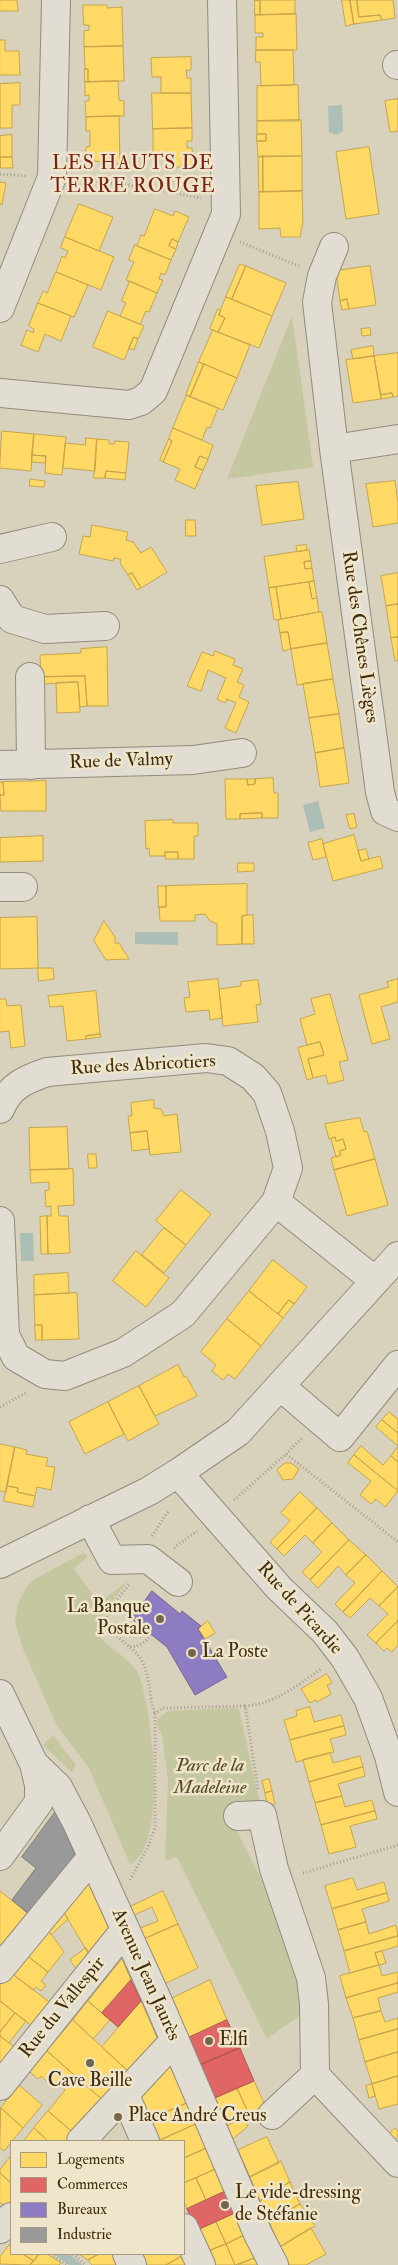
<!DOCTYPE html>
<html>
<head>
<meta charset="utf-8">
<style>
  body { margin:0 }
  #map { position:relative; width:398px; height:2265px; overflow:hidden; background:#d8d1bc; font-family:"IM FELL Double Pica",serif }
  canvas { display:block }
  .legend { position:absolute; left:10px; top:2140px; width:175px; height:115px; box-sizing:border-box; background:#eee5cb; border:1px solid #a89b7f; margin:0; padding:6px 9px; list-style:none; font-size:15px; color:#402c0e }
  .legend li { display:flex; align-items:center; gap:10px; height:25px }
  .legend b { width:25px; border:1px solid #a89b7f }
</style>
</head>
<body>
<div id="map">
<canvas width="398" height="2265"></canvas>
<ul class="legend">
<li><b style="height:14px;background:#ffd966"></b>Logements</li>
<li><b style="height:14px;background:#e06666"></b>Commerces</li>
<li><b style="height:14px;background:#8e7cc3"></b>Bureaux</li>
<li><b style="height:14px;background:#999"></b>Industrie</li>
</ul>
</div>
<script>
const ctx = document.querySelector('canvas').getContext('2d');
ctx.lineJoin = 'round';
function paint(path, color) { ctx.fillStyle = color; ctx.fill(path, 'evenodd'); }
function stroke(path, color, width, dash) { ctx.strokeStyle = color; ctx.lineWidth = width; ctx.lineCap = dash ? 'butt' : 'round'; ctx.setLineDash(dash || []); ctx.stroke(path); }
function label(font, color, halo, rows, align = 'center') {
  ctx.font = font + ' "IM FELL Double Pica",serif'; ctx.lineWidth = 5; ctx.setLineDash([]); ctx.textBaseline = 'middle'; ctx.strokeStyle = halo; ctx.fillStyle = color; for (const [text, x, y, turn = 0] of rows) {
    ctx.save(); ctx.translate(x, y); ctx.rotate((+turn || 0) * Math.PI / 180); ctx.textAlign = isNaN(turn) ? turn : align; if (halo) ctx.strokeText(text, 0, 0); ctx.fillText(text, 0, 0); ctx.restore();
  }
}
paint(new Path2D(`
  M292,316L313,467L227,479Z
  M83,1553L87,1555V1557L74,1569L99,1603L129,1580L99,1619L96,1629C103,1648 129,1655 138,1673C152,1705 169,1848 130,1864L89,1768L57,1726L23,1649L15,1622L18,1604L28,1585L35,1579Z
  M233,1708L239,1709L260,1803L235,1827L281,1918L292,1932L303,2013L267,2039L177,1857L165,1861L168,1780L162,1735L157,1724V1720L168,1711Z
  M53,1735L76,1765L71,1772L43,1745Z`), '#c5c7a0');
paint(new Path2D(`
  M342,105L343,131L337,135L329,132L328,106Z
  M318,801L325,828L310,832L303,805Z
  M135,932H178V945L135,944Z
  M20,1233H33L34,1261H21Z
  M54,2254H69L83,2265H69Z`), '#acbfb6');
const homes = new Path2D(`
  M0,0H17L18,11H0Z
  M255,0L260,1V15H255Z
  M255,0H295V14L260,15V1Z
  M342,0H350L354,24L346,26Z
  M350,0H357L359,17L380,15L382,20L354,24Z
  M357,0H393L395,18L382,20L380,15L359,17Z
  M83,5H107V8L122,7L123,46L84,47V31L89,30V25H84Z
  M296,14L297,50H256V37H263V33H255V15Z
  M0,40H5V51H19L20,75H0Z
  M123,46L124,81L88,82V69H85L84,47Z
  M256,50H293L294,85L261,86L260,62H256Z
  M191,57V70H186L187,78H191V93H161V77H152L151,58Z
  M85,69H88V82H85Z
  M118,81L119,100L124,101V116L86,117L85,101H89V95L85,96V82Z
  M20,83V105H12V128H0V84Z
  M298,85L299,121H257V86Z
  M152,93H191L192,128L153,129Z
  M398,99V131L390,132L385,101Z
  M119,116L120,164L86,160V147L90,146V131H86V117Z
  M301,120L302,156L258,157L257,141H266V134H257V121Z
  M192,128V141H187V148H192L193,167H167V157H153V129Z
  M257,134H266V141H257Z
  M12,135V157H0V168V136Z
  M369,147L379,214L346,219L336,152Z
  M263,156V192H259L258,157Z
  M263,156H302V191L263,192Z
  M0,157H12L13,168H1Z
  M0,182L6,183L2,205L0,204Z
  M302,191L303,221L300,237H281L280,228L259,229V192Z
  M79,204L113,217L99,251L65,237Z
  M155,209L173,216L175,211L189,217L178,242L172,239L169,246L176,249L171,260L137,246L141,235L144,236Z
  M65,237L114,257L101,290L56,272L62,256L65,258L68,251L61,248Z
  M172,239L178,242L176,249L169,246Z
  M135,245L171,260L165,275L161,273L159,279L163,280L157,293L126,280L134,262L129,260Z
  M240,264L246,266L232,299L226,297Z
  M246,266L286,283L272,316L232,299Z
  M370,266L376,305L349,309L347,299L340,301L336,271Z
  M56,272L88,285L74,317L38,303L43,291L47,293Z
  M130,281L157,293L149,312L146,311L140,324L120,316L126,303L122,301Z
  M226,297L272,316L259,348L218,332L225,318L219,315Z
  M347,299L349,309L342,310L340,301Z
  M38,303L71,316L61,341L45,334L38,352L21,345L27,330L33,333L34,329L29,326Z
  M218,309L221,310L219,315L225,318L218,332L210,329Z
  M108,311L144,326L138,339L134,337L124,360L93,347Z
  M370,328L371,335L362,336L361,329Z
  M213,330L250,345L237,378L199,362Z
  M134,337L138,339L134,350L129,348Z
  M373,346L374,356L353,359L351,350Z
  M398,353V396L393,397L392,393L381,395L374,356Z
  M374,356L381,399L353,403L346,360Z
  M199,362L204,364L190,397L186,395Z
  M204,364L237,378L223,410L190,397Z
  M392,393L393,397L381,399V395Z
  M187,395L218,408L210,428L207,427L202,440L173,428Z
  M173,428L213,445L208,459L200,456L195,467L203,470L195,489L175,480L180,469L163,462L172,441L169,439Z
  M2,431L34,434L31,471L0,468Z
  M34,434L66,437L62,475L45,473L46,456L32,455Z
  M86,438L97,439L95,471L63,468L65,443L85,445Z
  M97,439L109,440V444H114L115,441L129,442L126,473L106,471L105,478H94Z
  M169,439L172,441L163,462L160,460Z
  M32,455L46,456L45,463L32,462Z
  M200,456L208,459L203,470L195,467Z
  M106,471L126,473L125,480L105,478Z
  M30,479L45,481L44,487L30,486Z
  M395,481L398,503V523L373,527L366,484Z
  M298,482L304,519L262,525L256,486Z
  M186,520H195L196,536H186Z
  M92,525L128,532L126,540L133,542L141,553L151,547L167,572L141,588L132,573L128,575L120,563L121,559L114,558L113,561L79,554L83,536L90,537Z
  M306,545L307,550L297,552L296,546Z
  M309,550L311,561L304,562L305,569L312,568L314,581L269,588L264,557Z
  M311,561L312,568L305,569L304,562Z
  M132,573L141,588L137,590L128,575Z
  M398,573V604L386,606L381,576Z
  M314,581L317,598L312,599L309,582Z
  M309,582L312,599L317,598L319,612L281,619L276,587Z
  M276,587L281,619L274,620L269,588Z
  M398,604V637L391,638L386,606Z
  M319,612H322L327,643L291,649L288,632L280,633L278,620Z
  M288,632L291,649L283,651L280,633Z
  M398,637V660L395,661L391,638Z
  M327,643L333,679L297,685L291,649Z
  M107,647L108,706H87L85,676L41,677L40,655L81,653V649Z
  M215,651L235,659L233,665L243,669L237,682L244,685L239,697L249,702L236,733L225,728L236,703L227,699L225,703L217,699L226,678L208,670L201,691L187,686L202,652L213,656Z
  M85,676L87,706L80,707L78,682L42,684L41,677Z
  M333,679L339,714L309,718L303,684Z
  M78,682L80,712L57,713L56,683Z
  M339,714L344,748L315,753L309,718Z
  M344,748L349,783L320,787L315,753Z
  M273,778L274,793H278V818H262V813L240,814V819H226L225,779H247L248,785L255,784V779Z
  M247,779H255V784L248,785Z
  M46,781V811H1L0,795H4L3,782Z
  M0,782H3L4,795H0Z
  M262,813V818L240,819V814Z
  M354,814L357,827L350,829L346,815Z
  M173,820V823H198V836H194V859H178V852H165V856H150L149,848L146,849L145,821Z
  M354,835L361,861L380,856L383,868L333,881L323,844Z
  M43,836V861L0,862V838Z
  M322,839L326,857L313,860L308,843Z
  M366,849L369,859L361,861L358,851Z
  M165,852H178V859H166Z
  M238,863H254V871L238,872Z
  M247,884V915L242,916V944L217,945V924L210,921L205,914L195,915V921H160L159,907H166V886Z
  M158,886H166V907H159Z
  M253,915L254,944H242V916Z
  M37,917L38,968L0,969V918Z
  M104,921L115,937V943H119L129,959L106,960L94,941Z
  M38,968H53L54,979L39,981Z
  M218,979L222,1018L210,1020L209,1010L186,1012L184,998L190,997L188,982Z
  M398,979V1002L381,1007L390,1039L372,1044L359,995L389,987L387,982Z
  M258,980L261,1004L256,1005L258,1022L223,1026L219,989L241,986V982Z
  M96,991L100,1034L86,1036V1039L67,1041L63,1006L50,1007L48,996Z
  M330,994L348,1060L339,1062L344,1080L328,1084L326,1075L313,1078L308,1059L324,1055L320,1042L307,1045L300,1019L315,1014L311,999Z
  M0,999H6L7,1006L21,1005L25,1046L11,1048L9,1031L0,1032Z
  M100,1034L101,1037L86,1039V1036Z
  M320,1042L324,1055L308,1059L313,1078L307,1080L298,1048Z
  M154,1100V1108L161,1109L164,1116L177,1114L181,1152L150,1155L147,1131L130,1133L128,1116H132L131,1103Z
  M360,1118L364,1132L367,1131L375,1159L334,1170L331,1158L341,1155L339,1151L346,1149L343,1139L336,1141L335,1137L329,1139L325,1124Z
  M67,1127L69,1169L30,1170L29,1128Z
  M147,1131L149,1149L132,1151L130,1133Z
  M335,1137L336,1141L343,1139L346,1149L339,1151L341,1155L336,1157L331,1139Z
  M88,1154H96L97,1168H89Z
  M375,1159L388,1205L347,1216L334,1170Z
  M73,1169L74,1205L58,1206L59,1216H68L70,1253L48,1254L47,1216H51V1206L46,1207L45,1191L49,1190V1182L31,1183L30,1170Z
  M181,1190L211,1214L186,1245L156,1221Z
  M47,1216L48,1254H41L40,1217Z
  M164,1228L186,1245L164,1273L142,1255Z
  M136,1251L169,1278L146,1307L113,1281Z
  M273,1260L307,1287L294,1304L289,1300L278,1314L249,1291Z
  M68,1273L69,1293L34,1295V1275Z
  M249,1291L283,1318L261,1346L227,1319Z
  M77,1293L79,1339L42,1340V1325H35L34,1295Z
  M289,1300L294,1304L283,1318L278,1314Z
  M227,1319L261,1346L235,1379L228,1374L223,1380L212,1371L216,1365L201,1352Z
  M35,1325H42V1340H36Z
  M178,1365L184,1377L186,1376L197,1396L155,1416L139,1386Z
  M139,1386L159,1424L128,1441L108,1402Z
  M108,1402L124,1434L85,1454L69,1422Z
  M389,1412L398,1419V1433L382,1420Z
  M382,1420L398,1433V1446L376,1427Z
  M0,1444L15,1447L6,1492L0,1491Z
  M361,1446L383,1465L391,1456L398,1462V1491L354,1455Z
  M15,1447L27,1450L26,1454L48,1458L46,1466L55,1467L51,1490L37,1487L35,1496L17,1492L18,1488L7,1486Z
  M398,1447V1462L391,1456Z
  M354,1455L398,1491L385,1507L376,1499L371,1504L360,1495L371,1481L348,1463Z
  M285,1463H291L299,1469L293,1479L283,1480L277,1470Z
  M7,1486L18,1488L17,1492L35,1496L33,1507L4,1501Z
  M300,1492L317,1508L277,1549L270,1542L290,1521L281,1513Z
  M317,1508L332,1523L313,1543L305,1535L284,1556L277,1549Z
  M332,1523L349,1540L310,1580L302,1572L322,1552L313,1543Z
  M349,1540L366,1555L346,1575L338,1566L318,1588L310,1580Z
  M366,1555L382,1571L343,1612L335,1604L355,1583L346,1575Z
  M382,1571L398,1587L379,1606L370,1598L350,1618L343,1612Z
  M398,1587V1621L376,1643L367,1635L388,1614L379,1606Z
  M208,1621L215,1633L205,1639L198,1629Z
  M398,1621V1645L392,1652L387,1648L384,1651L376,1643Z
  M327,1674L332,1683L327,1685L331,1694L317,1702L316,1700L310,1703L301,1689Z
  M310,1707L314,1722L341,1715L344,1726L290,1740L284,1720L297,1716L296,1711Z
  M344,1726L346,1735L330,1739L334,1752L296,1762L290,1740Z
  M330,1753L333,1763L360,1756L363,1767L309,1782L303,1760Z
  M363,1767L365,1776L338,1784L342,1796L315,1803L309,1782Z
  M269,1779L272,1791L265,1793L262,1781Z
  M272,1791L275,1804L268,1806L265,1793Z
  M342,1796L345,1807L372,1800L375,1811L321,1825L315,1803Z
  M375,1811L377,1819L350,1826L356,1847L329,1854L321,1825Z
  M86,1878L113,1937L93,1961L61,1908Z
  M353,1878L357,1890L384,1882L387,1893L332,1909L325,1886Z
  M0,1891L30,1915L0,1951Z
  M163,1891L178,1924L144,1939L140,1928L158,1921L152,1907L134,1915L130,1907Z
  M387,1893L389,1901L362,1909L366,1922L338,1930L332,1909Z
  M61,1908L68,1919L51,1935L46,1927Z
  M366,1922L369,1934L396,1925L398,1936L344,1951L338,1930Z
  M178,1924L198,1968L164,1984L144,1939Z
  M46,1927L64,1952L48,1972L25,1954Z
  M398,1936V1946L375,1953L379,1965L350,1973L344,1951Z
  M86,1948L93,1961L81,1976L70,1960Z
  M382,1951L386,1963L379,1965L375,1953Z
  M25,1954L48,1972L41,1981L46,1985L41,1991L36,1987L33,1990L10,1972Z
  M122,1959L131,1980L102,2013L88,2001Z
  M379,1965L382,1976L398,1972V1983L346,1998L340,1976Z
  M10,1972L56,2007L37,2030L0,2001V1984Z
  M210,1980L227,2020L188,2038L171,1999Z
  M398,1983V1992L378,1998L381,2011L353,2018L346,1998Z
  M0,2001L15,2013L0,2032Z
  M88,2001L110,2020L93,2039L73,2020Z
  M141,2001L160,2044L132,2075L102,2047Z
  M381,2011L385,2022L398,2018V2029L359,2040L353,2018Z
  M15,2013L26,2021L9,2043L0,2036V2032Z
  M73,2020L132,2075L106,2103L47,2051Z
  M398,2029V2052L365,2062L359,2040Z
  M0,2036L20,2051L0,2068Z
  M47,2051L106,2103L77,2136L48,2111L65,2090L57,2082L52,2087L41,2076L38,2079L30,2072Z
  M398,2052V2076L372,2084L365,2062Z
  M169,2067H171L187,2103L148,2120L139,2099Z
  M398,2076V2104L379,2109L372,2084Z
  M254,2081L265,2105L249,2114L237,2088Z
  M372,2084L375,2096L369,2098L366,2086Z
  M19,2085L42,2105L23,2128L1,2108Z
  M237,2088L249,2114L227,2126L215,2098Z
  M187,2103L196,2124L157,2141L148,2120Z
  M1,2108L23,2128L4,2151L0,2148Z
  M48,2111L77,2136L72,2141H48L34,2128Z
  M243,2117L248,2126L233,2139L227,2126Z
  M196,2124L207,2148L184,2158V2141H159Z
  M34,2128L48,2141H24Z
  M395,2128L398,2131V2136L392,2143L386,2138Z
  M267,2137L279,2163L250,2177L238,2150Z
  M207,2148L216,2169L184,2183V2158Z
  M11,2156V2183L0,2173V2170Z
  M281,2161L290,2182L260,2201L250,2177Z
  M216,2169L226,2191L206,2200L196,2178Z
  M0,2173L11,2183V2208L0,2203Z
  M196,2178L206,2200L187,2209L184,2201V2183Z
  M290,2182L300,2204L269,2222L260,2201Z
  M300,2204L315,2226L280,2247L269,2222Z
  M235,2213L245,2235L226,2244L216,2222Z
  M216,2222L226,2244L206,2252L197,2230Z
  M311,2228L326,2254L306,2265H289L280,2247Z
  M245,2235L255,2258L235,2265L226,2244Z
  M10,2244L11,2254H23L34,2261L30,2265L0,2264V2257Z
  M226,2244L235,2265H212L206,2252Z
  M23,2254H39L34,2261Z
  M39,2254H47L61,2263L59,2265H30Z
  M80,2254H99L88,2260Z
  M99,2254H115L121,2265H92L88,2260Z
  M139,2254H183L184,2255L166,2265H143Z
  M184,2255L188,2265H166Z
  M255,2258L258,2265H238Z`);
paint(homes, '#ffd966');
stroke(homes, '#c6a54c', 1);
const shops = new Path2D(`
  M131,1980L141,2001L118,2027L102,2013Z
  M227,2020L240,2048L200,2065L188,2038Z
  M240,2048L254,2081L215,2098L200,2065Z
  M226,2191L235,2213L197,2230L187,2209Z`);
paint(shops, '#e06666');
stroke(shops, '#b0554c', 1);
const offices = new Path2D(`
  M152,1591L180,1614L182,1611L201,1626L198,1629L227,1677L195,1695L167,1647L127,1615L138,1601L142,1604Z`);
paint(offices, '#8e7cc3');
stroke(offices, '#77648d', 1);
const industry = new Path2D(`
  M56,1811L76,1857L30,1915L12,1900L36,1868L22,1857Z`);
paint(industry, '#999');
stroke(industry, '#7e786f', 1);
const minor = new Path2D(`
  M397,65H398
  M334,247L322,276L317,302L334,449L380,792L385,811L398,817
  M0,308L52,177L56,0
  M0,393L129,405L141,401L153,391L226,214L222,0
  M334,449L398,439
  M0,549L52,537
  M0,600L12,619L45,629L105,626
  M30,677L31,765
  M0,765L193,760L242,753
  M0,887H23
  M0,1109C10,1086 24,1080 47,1072L206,1058L228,1061L253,1077L267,1093L280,1131L288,1168L276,1202L183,1314L123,1353L65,1376L45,1374L16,1357L5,1335L0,1221
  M276,1202L374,1280
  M280,1386L340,1437L398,1365
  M178,1473L279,1588L325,1632L345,1658L368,1698L389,1756L398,1792
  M90,1519L112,1560L148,1559L178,1582
  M0,1564L149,1491L178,1473L238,1432L398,1256
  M0,1694L34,1764L58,1787L77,1823L160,2006L258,2234L274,2265
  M238,1816L262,1815L274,1869L311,1978L314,2004L315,2075L272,2115
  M0,1856L39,1802V1785L34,1764
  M0,1969L92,1857
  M315,2075L398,2163
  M0,2086L125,1930
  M124,2093L145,2141
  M81,2141L175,2040
  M184,2228L201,2265
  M0,2229L11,2217
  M127,2254L132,2265`);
stroke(minor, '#928b7c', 30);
stroke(new Path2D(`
  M0,174L27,176
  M76,180L138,186L201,198
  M240,242L299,266
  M0,1407L26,1393
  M286,1454L302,1438
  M234,1500L286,1454L398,1542
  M152,1536L169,1510
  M174,1548L197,1531
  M129,1585L114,1603L105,1621C112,1636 130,1644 140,1658C151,1674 148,1696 155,1714
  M130,1647C141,1646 144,1643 151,1635
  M258,1789L245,1706C275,1704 296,1686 321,1669
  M303,1873L398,1845
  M130,1880L148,1847L155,1828V1714L163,1708L245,1706
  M51,2254L67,2265
  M73,2254L86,2265`), '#a49f93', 3, [1, 2.5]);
stroke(minor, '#e1ddd2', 28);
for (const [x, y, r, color] of [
  [160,1619,5,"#75664b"],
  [192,1653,5,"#75664b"],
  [209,2041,5,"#75664b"],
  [90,2063,5,"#75664b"],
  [118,2117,5,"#75664b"],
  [225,2205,5,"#75664b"]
]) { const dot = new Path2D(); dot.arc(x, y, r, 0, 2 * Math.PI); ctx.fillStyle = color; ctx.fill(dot); stroke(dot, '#eee5cb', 2); }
label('19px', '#402c0e', '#eee5cb', [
  ["Rue des Chênes Lièges",359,637,82],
  ["Rue de Valmy",121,762,-2],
  ["Rue des Abricotiers",143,1066,-3],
  ["Rue de Picardie",299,1609,48],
  ["Avenue Jean Jaurès",145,1975,66],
  ["Rue du Vallespir",63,2008,-51]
]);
label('19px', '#402c0e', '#eee5cb', [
  ["La Banque",150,1608,"right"],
  ["Postale",150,1630,"right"],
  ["La Poste",202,1653],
  ["Elfi",219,2041],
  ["Cave Beille",90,2082,"center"],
  ["Place André Creus",128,2117],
  ["Le vide-dressing",235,2194],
  ["de Stéfanie",235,2216]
], 'left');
label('italic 19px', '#584927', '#eee5cb', [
  ["Parc de la",210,1767],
  ["Madeleine",210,1789]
]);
ctx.letterSpacing = '1px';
label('20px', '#7a1f14', '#eee5cb', [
  ["LES HAUTS DE",133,165],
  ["TERRE ROUGE",133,188]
]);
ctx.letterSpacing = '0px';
</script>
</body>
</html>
